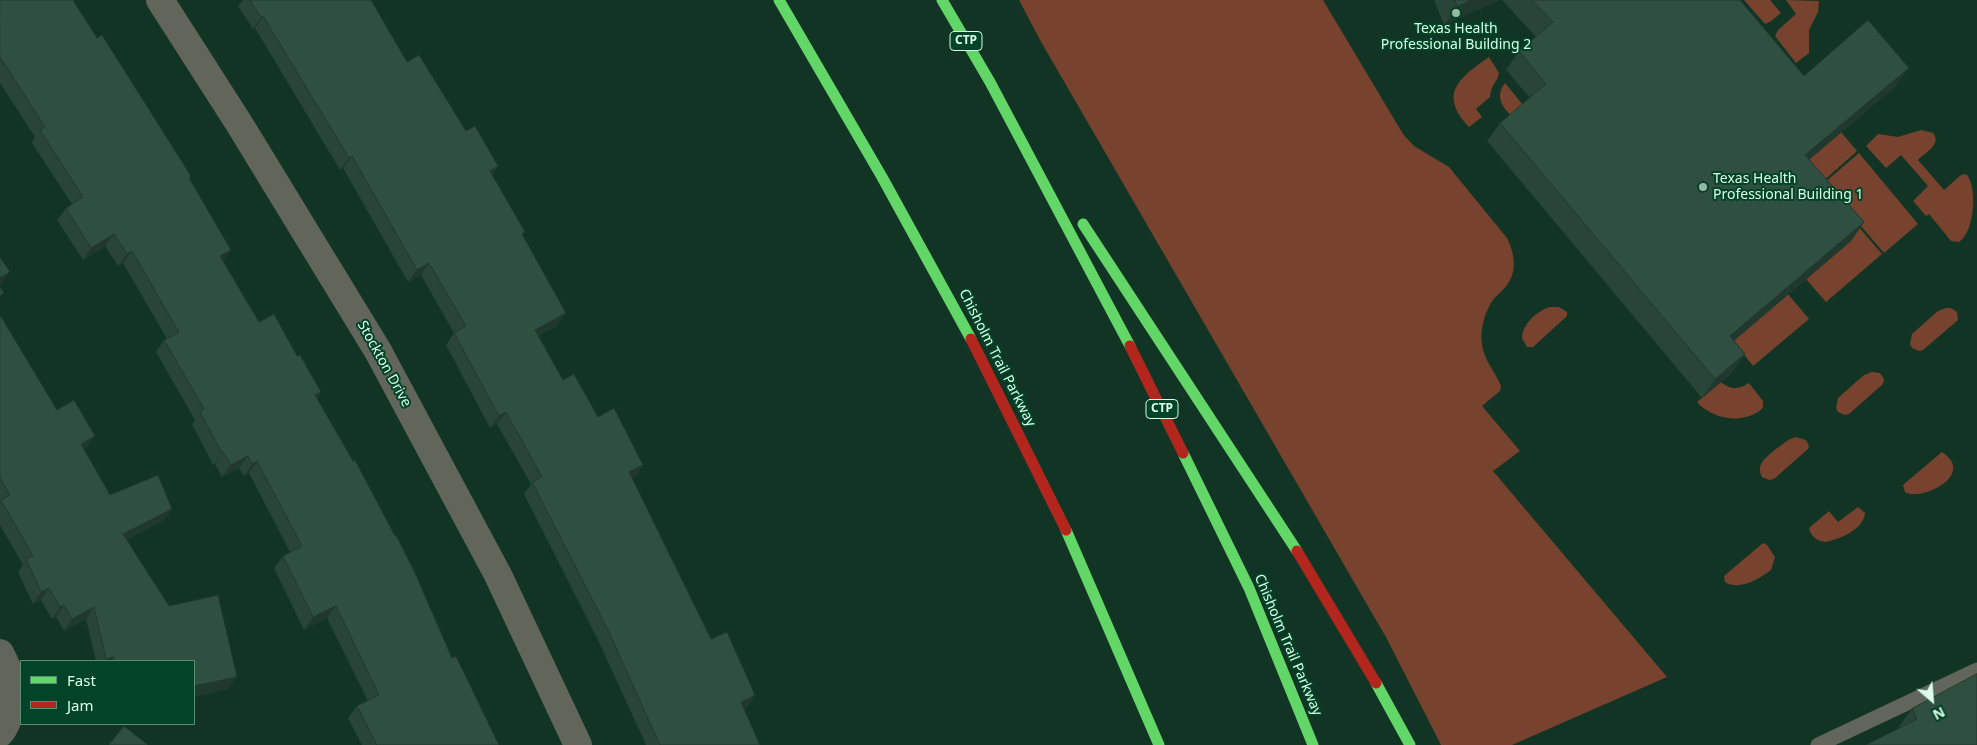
<!DOCTYPE html>
<html>
<head>
<meta charset="utf-8">
<style>
  body { margin:0 }
  #map { position:relative; width:1977px; height:745px; overflow:hidden; background:#123425; font-family:"Noto Sans",sans-serif }
  canvas { display:block }
  .legend { position:absolute; left:20px; top:660px; width:175px; height:65px; box-sizing:border-box; background:#034327; border:1px solid #598e74; margin:0; padding:6px 9px; list-style:none; font-size:15px; color:#dbffe8 }
  .legend li { display:flex; align-items:center; gap:10px; height:25px }
  .legend b { width:25px; border:1px solid #598e74 }
  .north { position:absolute; left:1907px; top:675px; width:50px; height:50px; -webkit-text-stroke:4px #034327; paint-order:stroke; rotate:153deg; font-size:14px; font-weight:700; line-height:20px; text-align:center; color:#dbffe8 }
  .north::after { content:''; display:block; margin:auto; width:18px; height:22px; background:#dbffe8; clip-path:polygon(50% 0,100% 100%,50% 72%,0 100%) }
</style>
</head>
<body>
<div id="map">
<canvas width="1977" height="745"></canvas>
<ul class="legend">
<li><b style="height:6px;background:#63d668"></b>Fast</li>
<li><b style="height:6px;background:#b3261e"></b>Jam</li>
</ul>
<div class="north">N</div>
</div>
<script>
const ctx = document.querySelector('canvas').getContext('2d');
ctx.lineJoin = 'round';
function paint(path, color) { ctx.fillStyle = color; ctx.fill(path, 'evenodd'); }
function stroke(path, color, width, dash) { ctx.strokeStyle = color; ctx.lineWidth = width; ctx.lineCap = dash ? 'butt' : 'round'; ctx.setLineDash(dash || []); ctx.stroke(path); }
function label(font, color, halo, rows, align = 'center') {
  ctx.font = font + ' "Noto Sans",sans-serif'; ctx.lineWidth = 4; ctx.setLineDash([]); ctx.textBaseline = 'middle'; ctx.strokeStyle = halo; ctx.fillStyle = color; for (const [text, x, y, turn = 0] of rows) {
    ctx.save(); ctx.translate(x, y); ctx.rotate((+turn || 0) * Math.PI / 180); ctx.textAlign = isNaN(turn) ? turn : align; if (halo) ctx.strokeText(text, 0, 0); ctx.fillText(text, 0, 0); ctx.restore();
  }
}
paint(new Path2D(`
  M1019,0H1323L1403,134L1414,146L1449,167L1507,238C1514,252 1518,271 1507,285C1502,292 1495,296 1491,303C1484,315 1480,330 1482,344C1484,361 1495,371 1501,386L1500,391L1482,406L1520,451L1493,471L1667,677L1512,745H1441L1387,639L1040,40Z
  M1744,0H1770L1781,13L1770,22L1765,24Z
  M1786,0L1819,1L1818,12L1809,30V53L1796,63L1775,36L1778,30L1796,14Z
  M1489,57L1499,73C1497,83 1491,84 1490,97L1476,109L1482,117L1469,127C1437,93 1461,77 1489,57Z
  M1505,83L1528,111L1514,119C1503,107 1494,98 1505,83Z
  M1921,130L1933,133C1942,144 1926,152 1918,160L1944,190L1961,175L1966,174C1977,183 1976,231 1959,242L1951,241L1929,214L1926,216L1913,201L1928,186L1901,155L1886,168L1866,146L1878,134L1898,137Z
  M1841,132L1857,151L1821,183L1882,254L1826,302L1806,279L1851,240L1786,168Z
  M1859,153L1918,224L1884,253L1824,183Z
  M1788,294L1809,319L1753,366L1733,341Z
  M1550,307H1559L1567,312V316L1533,347H1527L1522,338C1523,323 1537,311 1550,307Z
  M1946,308H1951L1957,312L1958,320L1923,350L1919,351L1912,348L1910,344L1912,334L1938,311Z
  M1872,372L1880,373L1884,379L1883,384L1849,414L1845,415L1838,412L1836,408L1838,398L1864,375Z
  M1721,382C1731,390 1738,390 1749,383L1763,401V408C1744,425 1713,420 1697,402Z
  M1796,437L1806,440L1809,446L1808,449L1774,479L1769,480L1762,477C1759,471 1759,466 1763,461C1769,454 1787,439 1796,437Z
  M1942,452C1977,475 1921,502 1905,492L1903,485Z
  M1858,507L1865,513C1864,529 1840,539 1826,542C1817,541 1811,537 1809,528L1829,511L1838,522Z
  M1763,543L1767,545L1775,557L1771,570C1759,579 1739,591 1725,582L1724,576Z`), '#77422e');
stroke(new Path2D(`
  M1818,745L1977,670`), '#626559', 15);
stroke(new Path2D(`
  M160,0L240,125L378,351L498,575L578,745
  M0,653C12,676 17,690 9,716C6,723 5,728 0,733`), '#626559', 28);
stroke(new Path2D(`
  M779,0L882,177L971,339
  M942,0L990,82L1130,346
  M1083,224L1297,551
  M1183,453L1249,588L1313,745
  M1066,530L1159,745
  M1376,683L1410,745`), '#63d668', 11);
stroke(new Path2D(`
  M971,339L1066,530
  M1130,346L1183,453
  M1297,551L1376,683`), '#b3261e', 11);
paint(new Path2D(`
  M0,0L97,38L191,176L190,179L223,261L259,322L297,356L321,392L317,399L452,658L499,745H362L348,718L357,706L368,701L327,618L304,630L274,568L283,556L290,552L249,473L244,476L239,468L222,477L215,464L213,465L192,424L195,420L156,352L164,340L167,339L123,263L118,266L105,246L83,260L57,220L66,208L72,204L32,143L35,137L0,83Z
  M243,0H371L407,62L466,131L498,166L492,175L523,235L557,326L538,336L563,380L643,465L635,477L632,478L711,639L755,695L747,707L744,709L760,745H646L598,640L524,494L531,484L497,424L490,428L446,345L454,333L421,275L408,282L343,168L340,170L255,28L253,29L238,6Z
  M1434,0H1500L1444,25Z
  M1502,0H1740L1804,76L1896,86L1809,160L1864,222L1851,241L1734,341L1745,354L1732,373L1702,398L1487,141L1500,123L1530,98L1506,70L1519,51L1536,37Z
  M0,315L57,410L95,436L86,448L84,450L110,495L163,521L126,540L169,606L228,689L194,697V661H96L86,619L64,631L56,617L52,619L41,600L33,604L18,572L23,565L0,525Z
  M1912,709L1977,745L1898,728Z`), '#284538');
paint(new Path2D(`
  M1472,0H1500L1444,25L1458,6Z
  M263,16L255,28L253,29L261,17Z
  M1909,68L1896,86L1792,174L1805,155Z
  M352,156L343,168L340,170L349,158Z
  M498,166L489,178L490,171Z
  M1864,222L1851,241L1717,355L1730,336Z
  M114,234L105,246L83,260L91,248Z
  M231,250L223,262L220,256Z
  M132,251L123,263L118,266L127,254Z
  M429,263L421,275L408,282L417,270Z
  M10,272L1,284L0,285V278Z
  M566,313L557,326L527,342L535,330Z
  M1745,354L1732,373L1702,398L1715,379Z
  M321,392L313,405L315,395Z
  M506,412L497,424L490,428L499,416Z
  M95,436L86,448L72,457L81,444Z
  M223,452L215,464L213,465L222,453Z
  M248,456L239,468L222,477L231,465Z
  M257,461L249,473L244,476L252,464Z
  M643,465L635,477L621,485L629,472Z
  M172,509L163,521L114,546L123,534Z
  M49,588L41,600L33,604L41,592Z
  M64,605L56,617L52,619L60,607Z
  M336,606L327,618L304,630L313,617Z
  M94,607L86,619L64,631L72,619Z
  M114,657L111,661H105L106,659Z
  M237,677L228,689L194,697V686Z
  M755,695L747,707L732,714L741,702Z`), '#21382e');
const building = new Path2D(`
  M0,0H73L97,38L102,35L191,176L189,178L231,250L220,256L259,322L274,314L297,356L300,355L321,392L315,395L353,461L355,460L395,536L396,535L415,573L452,658L456,656L499,745H377L357,706L379,695L336,606L313,617L283,556L302,546L257,461L252,464L248,456L231,465L223,452L222,453L200,412L204,409L164,340L179,332L132,251L127,254L114,234L91,248L66,208L83,197L40,130L45,127L0,57Z
  M250,0H371L407,62L419,55L466,131L475,126L498,166L490,171L525,232L522,234L566,313L535,330L563,380L574,374L598,417L614,408L643,465L629,472L711,639L727,632L755,695L741,702L760,745H660L607,628L532,482L542,477L506,412L499,416L454,333L466,326L429,263L417,270L352,156L349,158L263,16L261,17Z
  M1455,0H1472L1458,6Z
  M1532,0H1740L1804,76L1868,20L1909,68L1805,155L1864,222L1730,336L1745,354L1715,379L1500,123L1546,84L1519,51L1553,22Z
  M0,257L10,272L0,278Z
  M0,287L4,293L0,296Z
  M0,315L57,410L74,400L95,436L81,444L110,495L158,475L172,509L123,534L169,606L218,595L237,677L194,686V661H114V657L106,659L94,607L72,619L64,605L60,607L49,588L41,592L26,559L33,556L1,500L10,495L0,478Z
  M1977,674V745H1866L1917,719L1912,709Z
  M124,726L148,745H109Z`);
paint(building, '#2f5041');
stroke(building, '#21382e', 1);
for (const [x, y, r, color] of [
  [1456,13,5,"#95b8a4"],
  [1703,187,5,"#95b8a4"]
]) { const dot = new Path2D(); dot.arc(x, y, r, 0, 2 * Math.PI); ctx.fillStyle = color; ctx.fill(dot); stroke(dot, '#034327', 2); }
for (const [x, y, w] of [
  [966,41,32],
  [1162,409,32]
]) { const box = new Path2D(); box.roundRect(x - w / 2, y - 9.5, w, 19, 4); ctx.fillStyle = '#034327'; ctx.fill(box); stroke(box, '#dbffe8', 1); }
label('bold 12px', '#dbffe8', null, [
  ["CTP",966,41],
  ["CTP",1162,409]
]);
label('14px', '#dbffe8', '#034327', [
  ["Texas Health",1456,29],
  ["Professional Building 2",1456,45],
  ["Texas Health",1713,179,"left"],
  ["Professional Building 1",1713,195,"left"]
]);
label('14px', '#dbffe8', '#034327', [
  ["Chisholm Trail Parkway",997,358,63],
  ["Stockton Drive",384,364,61],
  ["Chisholm Trail Parkway",1288,645,67]
]);
</script>
</body>
</html>
